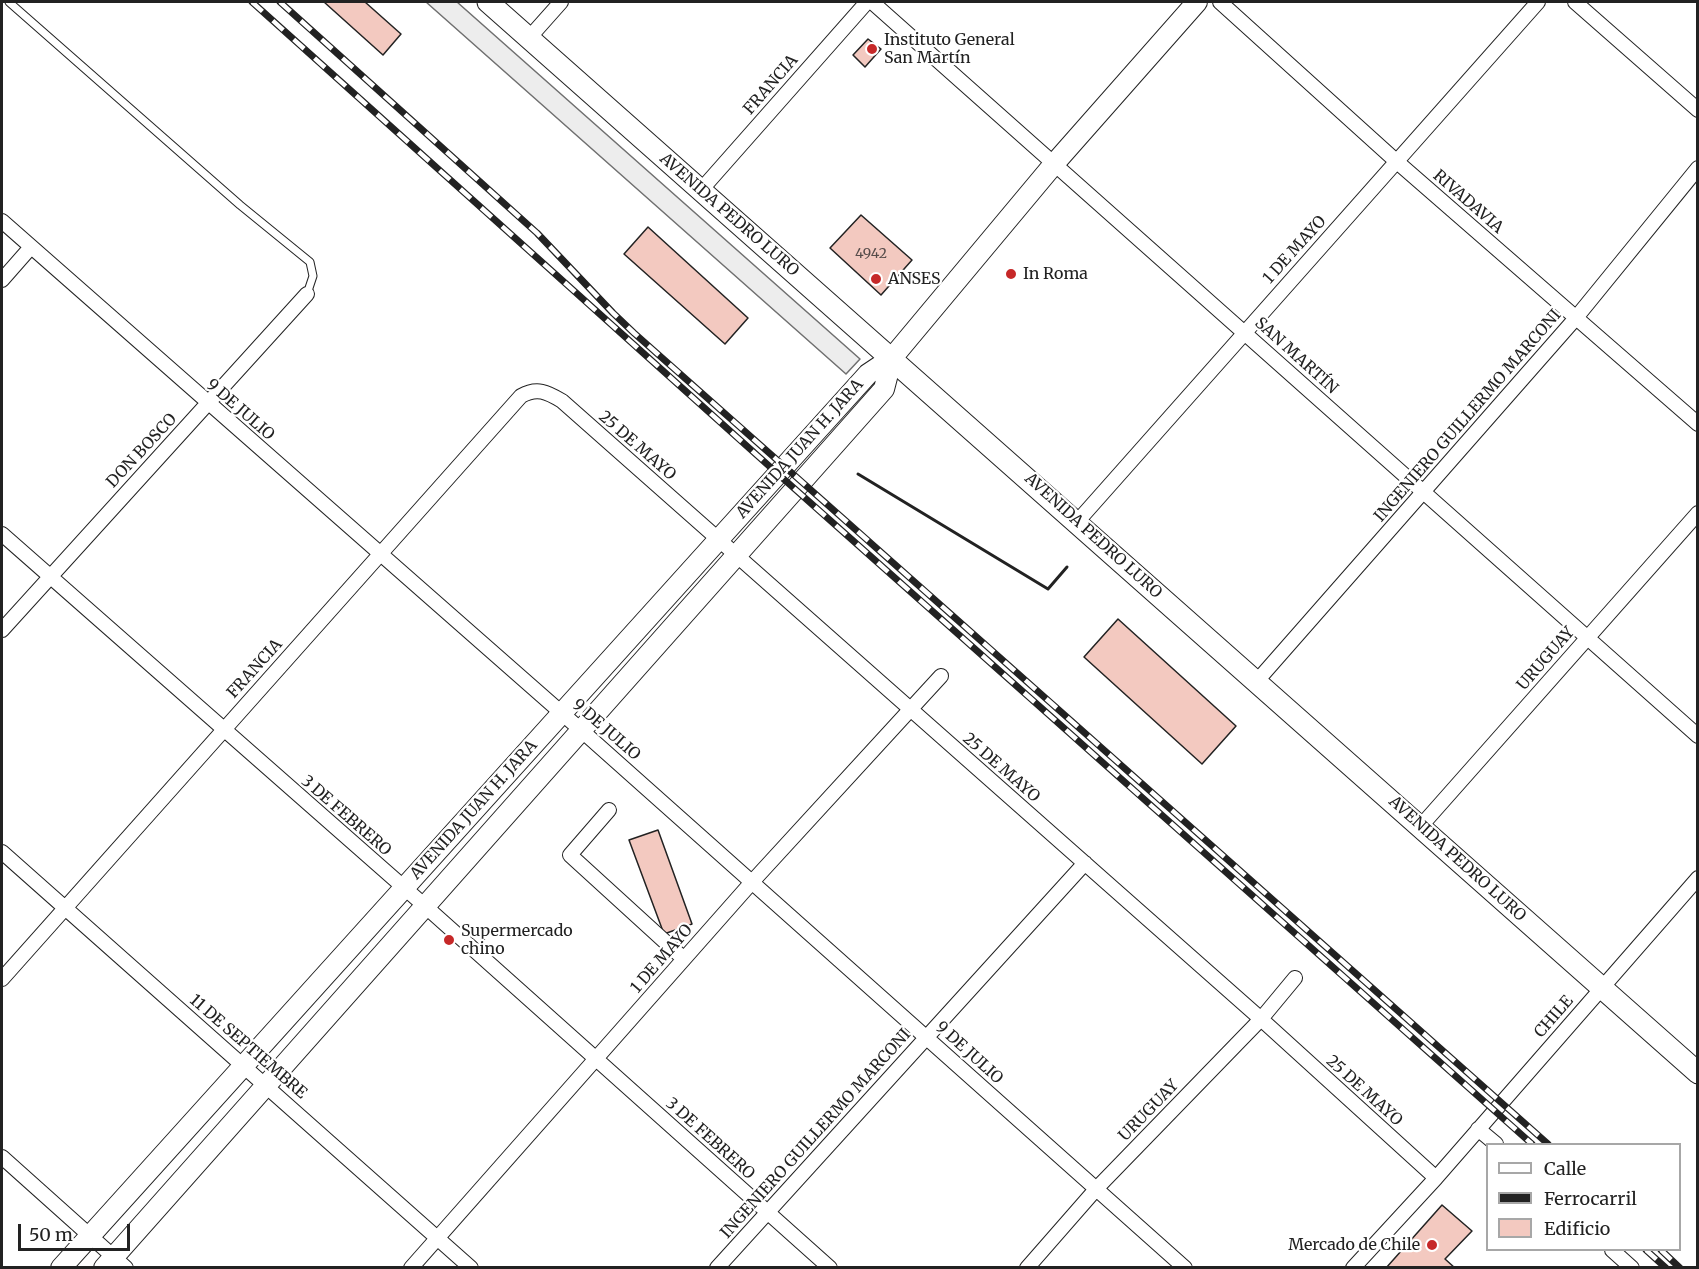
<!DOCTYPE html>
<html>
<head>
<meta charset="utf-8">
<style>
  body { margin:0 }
  #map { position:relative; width:1699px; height:1269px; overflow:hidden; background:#fff; font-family:Merriweather,serif }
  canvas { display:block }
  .frame { position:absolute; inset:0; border:3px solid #222; pointer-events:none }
  .legend { position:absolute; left:1486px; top:1143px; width:195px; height:108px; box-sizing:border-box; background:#fff; border:2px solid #a7a7a7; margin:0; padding:8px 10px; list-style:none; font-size:18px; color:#222 }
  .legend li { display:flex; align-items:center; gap:12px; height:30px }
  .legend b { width:30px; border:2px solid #a7a7a7 }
  .scale { position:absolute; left:18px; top:1224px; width:112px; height:27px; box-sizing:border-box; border:3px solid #222; border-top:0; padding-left:8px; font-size:18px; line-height:21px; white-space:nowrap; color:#222; -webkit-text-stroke:4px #fff; paint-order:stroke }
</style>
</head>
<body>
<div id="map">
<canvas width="1699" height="1269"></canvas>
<div class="frame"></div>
<ul class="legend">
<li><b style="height:8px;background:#fff"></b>Calle</li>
<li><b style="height:8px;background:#222"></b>Ferrocarril</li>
<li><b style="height:16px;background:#f3c9c0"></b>Edificio</li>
</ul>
<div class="scale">50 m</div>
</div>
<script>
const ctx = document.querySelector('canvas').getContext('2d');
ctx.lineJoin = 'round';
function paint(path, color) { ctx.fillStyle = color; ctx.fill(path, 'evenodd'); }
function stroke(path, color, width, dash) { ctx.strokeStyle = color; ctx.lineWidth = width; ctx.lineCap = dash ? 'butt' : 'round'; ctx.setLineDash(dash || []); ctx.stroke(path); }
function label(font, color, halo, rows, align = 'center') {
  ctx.font = font + ' Merriweather,serif'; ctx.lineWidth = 4.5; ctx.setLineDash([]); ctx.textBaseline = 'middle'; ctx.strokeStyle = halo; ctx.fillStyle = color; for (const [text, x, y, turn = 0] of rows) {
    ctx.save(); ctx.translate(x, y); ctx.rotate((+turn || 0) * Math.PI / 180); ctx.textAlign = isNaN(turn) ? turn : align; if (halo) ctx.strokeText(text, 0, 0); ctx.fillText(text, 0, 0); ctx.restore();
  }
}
const parking = new Path2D(`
  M426,2H457L860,359L846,374Z`);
paint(parking, '#ededed');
stroke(parking, '#6f6f6f', 1.5);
const building = new Path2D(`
  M324,2H365L401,34L383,55Z
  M868,39L881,49L865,67L853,55Z
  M861,215L912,260L881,295L830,248Z
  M648,227L748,318L725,344L624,254Z
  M1118,619L1236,726L1202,764L1084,657Z
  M658,830L692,924L664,934L629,840Z
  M1442,1205L1472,1231L1445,1259L1455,1268H1386Z`);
paint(building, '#f3c9c0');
stroke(building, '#222', 1.5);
const lane = new Path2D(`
  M9,2L240,205L310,262L313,276L307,294`);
const street = new Path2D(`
  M872,2L1698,736
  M1220,2L1396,161L1698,424
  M1575,2L1698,110
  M529,38L561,2
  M701,190L867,2
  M2,221L581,730L1185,1268
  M2,280L31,247
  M1077,522L1538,2
  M2,534L425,906L830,1268
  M2,630L307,294
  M1257,681L1575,319L1698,168
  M609,810L570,855L684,959
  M1420,827L1698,513
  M2,852L471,1268
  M2,979L521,396C537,387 547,392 562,401L1261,1019L1436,1178
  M1478,1129L1496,1144
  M2,1157L126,1268
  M1612,1250L1632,1268
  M411,1268L752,882L941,676
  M717,1268L1085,863
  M1027,1268L1097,1188L1261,1019L1295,978
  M1353,1268L1436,1178L1698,878`);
const secondary = new Path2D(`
  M61,1268L868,374L892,358L1054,164L1197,2
  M104,1268L884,389L892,358`);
const primary = new Path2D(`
  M488,2L1698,1073`);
stroke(lane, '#222', 9);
stroke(street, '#222', 16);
stroke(secondary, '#222', 22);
stroke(primary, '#222', 23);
stroke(lane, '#fff', 7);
stroke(street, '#fff', 14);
stroke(secondary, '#fff', 20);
stroke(primary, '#fff', 21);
const rail = new Path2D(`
  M252,2L778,474L1532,1144
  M280,2L537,233L613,313L634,333L1548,1144
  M1646,1250L1666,1268
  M1661,1250L1680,1268`);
stroke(rail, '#222', 7);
stroke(rail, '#fff', 4.5, [14]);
stroke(new Path2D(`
  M858,474L1048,589L1067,567`), '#222', 3);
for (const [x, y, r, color] of [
  [872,49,6,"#c62828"],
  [1011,274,6,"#c62828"],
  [876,279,6,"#c62828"],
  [449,940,6,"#c62828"],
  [1432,1245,6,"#c62828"]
]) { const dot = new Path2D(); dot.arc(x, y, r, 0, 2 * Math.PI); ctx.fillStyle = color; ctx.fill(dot); stroke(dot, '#fff', 2); }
label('14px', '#564c4a', null, [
  ["4942",871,254]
]);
label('16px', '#222', '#fff', [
  ["Instituto General",884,40],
  ["San Martín",884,58],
  ["In Roma",1023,274],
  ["ANSES",888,279],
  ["Supermercado",461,931],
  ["chino",461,949],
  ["Mercado de Chile",1420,1245,"right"]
], 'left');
label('16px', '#222', '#fff', [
  ["FRANCIA",771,85,-49],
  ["RIVADAVIA",1468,202,41],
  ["AVENIDA PEDRO LURO",729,215,41],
  ["1 DE MAYO",1295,250,-48],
  ["SAN MARTÍN",1296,356,42],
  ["9 DE JULIO",240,410,41],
  ["INGENIERO GUILLERMO MARCONI",1468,416,-49],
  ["25 DE MAYO",637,446,41],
  ["AVENIDA JUAN H. JARA",800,449,-48],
  ["DON BOSCO",142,451,-47],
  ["AVENIDA PEDRO LURO",1093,536,42],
  ["URUGUAY",1546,659,-49],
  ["FRANCIA",255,669,-48],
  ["9 DE JULIO",606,730,41],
  ["25 DE MAYO",1001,768,41],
  ["AVENIDA JUAN H. JARA",474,810,-48],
  ["3 DE FEBRERO",346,816,41],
  ["AVENIDA PEDRO LURO",1457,859,42],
  ["1 DE MAYO",662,959,-49],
  ["CHILE",1554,1017,-49],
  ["11 DE SEPTIEMBRE",248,1047,41],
  ["9 DE JULIO",969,1053,42],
  ["25 DE MAYO",1364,1091,42],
  ["URUGUAY",1149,1111,-46],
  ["INGENIERO GUILLERMO MARCONI",816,1134,-48],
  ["3 DE FEBRERO",710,1139,42]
]);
</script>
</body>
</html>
